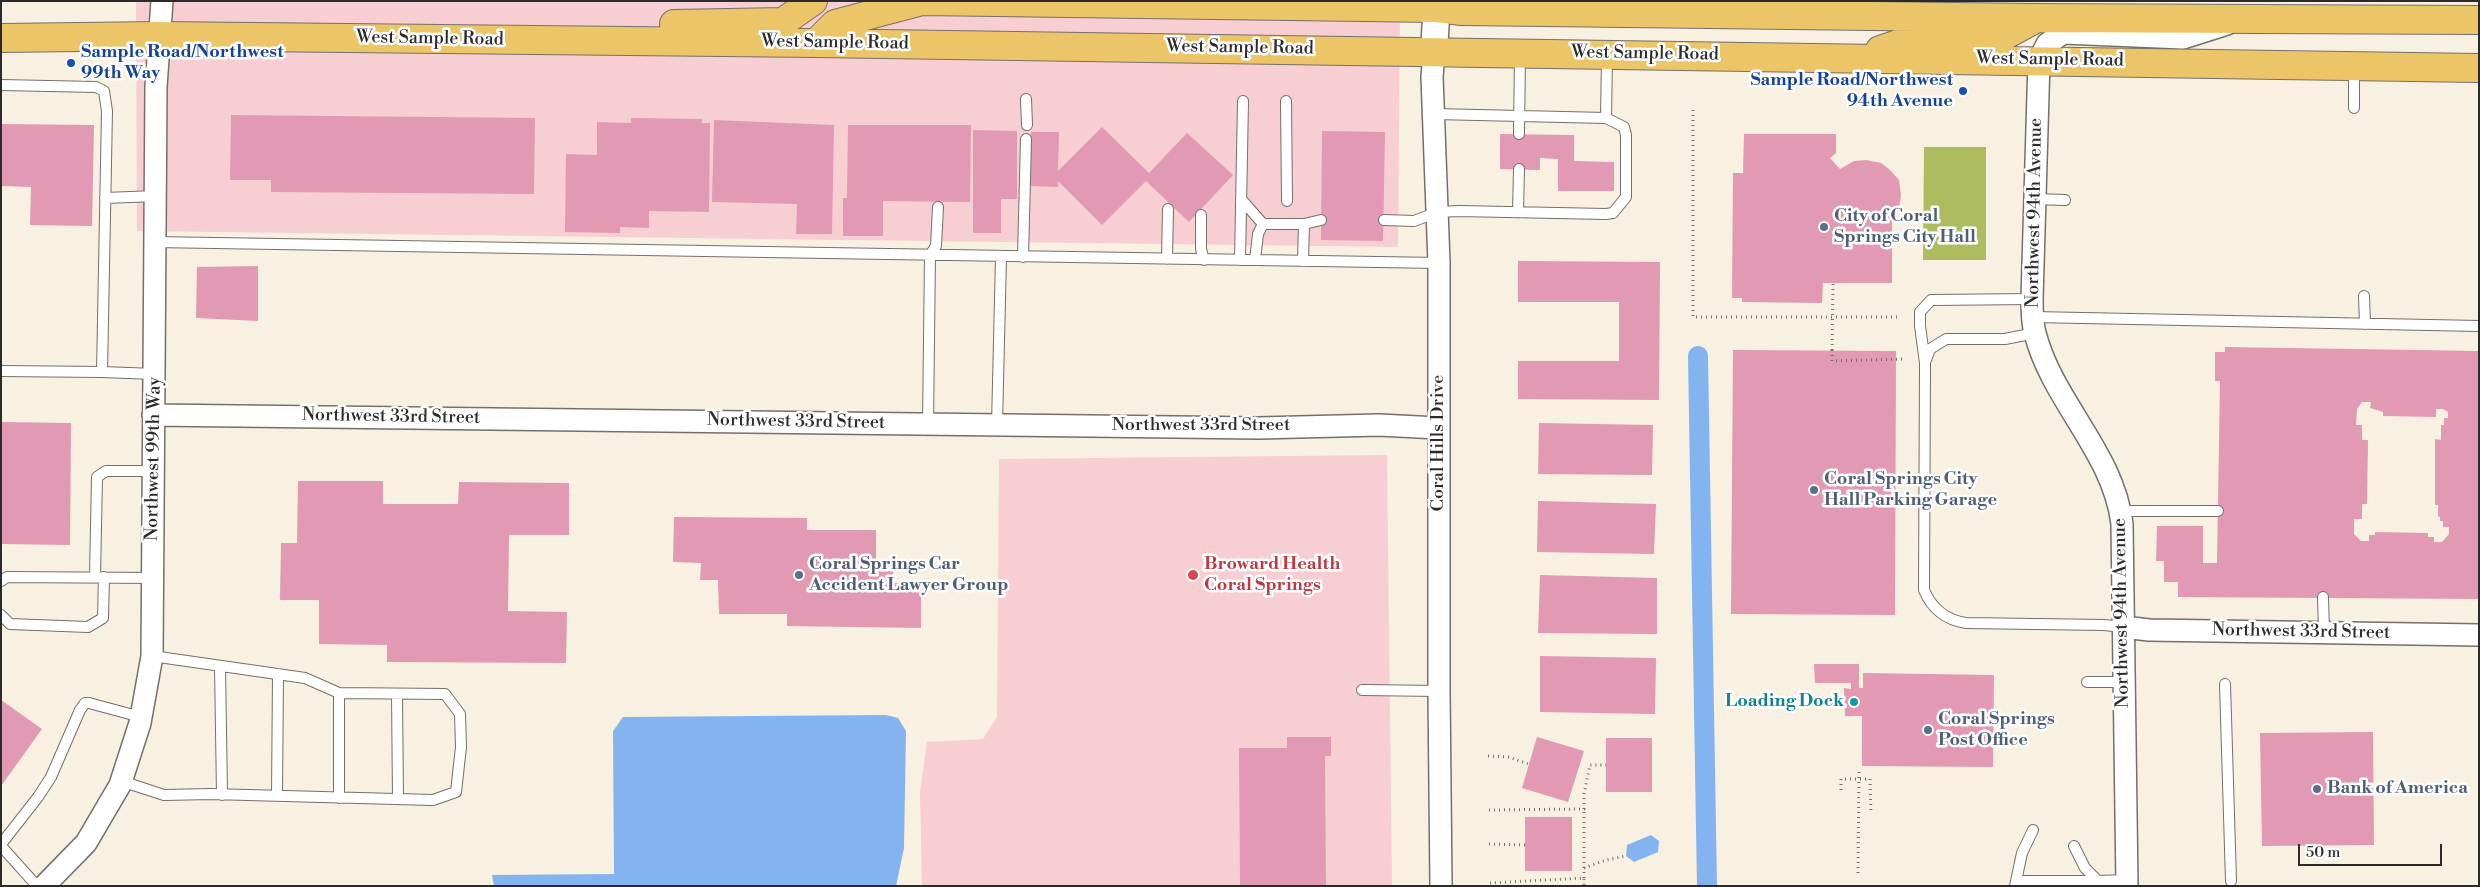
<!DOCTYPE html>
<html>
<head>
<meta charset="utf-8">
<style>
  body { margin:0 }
  #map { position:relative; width:2480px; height:887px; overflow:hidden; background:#f8f0e0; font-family:"Libre Bodoni",serif }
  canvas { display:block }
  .frame { position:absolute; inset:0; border:2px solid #2b2b2b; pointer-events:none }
  .scale { position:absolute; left:2298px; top:844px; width:144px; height:22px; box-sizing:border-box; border:2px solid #2b2b2b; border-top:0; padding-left:6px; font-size:15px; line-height:18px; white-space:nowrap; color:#2b2b2b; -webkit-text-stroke:4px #fff; paint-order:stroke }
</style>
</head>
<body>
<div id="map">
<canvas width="2480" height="887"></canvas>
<div class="frame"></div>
<div class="scale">50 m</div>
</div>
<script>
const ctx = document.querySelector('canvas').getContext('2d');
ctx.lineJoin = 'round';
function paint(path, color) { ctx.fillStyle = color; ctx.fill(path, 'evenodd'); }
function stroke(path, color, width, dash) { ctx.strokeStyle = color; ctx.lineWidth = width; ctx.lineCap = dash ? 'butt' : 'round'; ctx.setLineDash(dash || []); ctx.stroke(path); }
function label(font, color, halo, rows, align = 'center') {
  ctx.font = font + ' "Libre Bodoni",serif'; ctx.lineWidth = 5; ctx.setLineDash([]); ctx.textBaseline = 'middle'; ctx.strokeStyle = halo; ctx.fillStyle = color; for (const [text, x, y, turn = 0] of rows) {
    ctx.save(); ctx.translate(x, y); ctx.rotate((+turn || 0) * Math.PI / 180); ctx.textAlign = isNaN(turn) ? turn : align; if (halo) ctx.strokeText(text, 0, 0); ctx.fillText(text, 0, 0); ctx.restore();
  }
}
paint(new Path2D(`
  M136,1H1400L1398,247L137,231Z
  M1387,455L1392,886H922L920,792L927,742L983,739L997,717L999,459Z`), '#f7cfd2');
paint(new Path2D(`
  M1924,147H1986V260H1923Z`), '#adbc5f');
paint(new Path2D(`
  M886,715L898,718L906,731L904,848L896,886H494L492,875L614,874L613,731L623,717Z
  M1651,835L1659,841L1658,852L1634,862L1626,856L1627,845Z`), '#83b4ef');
stroke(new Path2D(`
  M1698,356L1707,886`), '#83b4ef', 20);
paint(new Path2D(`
  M231,115L535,118L534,194L271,192V180H230Z
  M631,118L702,119V123H710L709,212L649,211V228L620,227V233L565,232L566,154L597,155V122L631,123Z
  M714,120L834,125L832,234H796L797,204L712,202Z
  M1,124L94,125L92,226L30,225L31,187L1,186Z
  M848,125H971L970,202L883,201V236H843V198H847Z
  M1102,127L1149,173L1187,133L1233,175L1189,222L1146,181L1102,225L1058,181V187L1030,186L1031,132H1059L1058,171Z
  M973,130L1017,131V199H1001V233H973Z
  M1322,131L1385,132L1383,241L1321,240Z
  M1500,134L1574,135V161L1614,162V191H1558V159L1540,158V170L1500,169Z
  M1744,134H1836V153L1830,158L1840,169L1854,161L1866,160L1881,163L1889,169L1899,180L1901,196L1899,207L1892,218V283H1823L1822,303L1742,302V298H1732L1733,173H1743Z
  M1518,261L1660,262L1659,400L1518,399V361H1619V302H1518Z
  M258,266V321L196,318L197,267Z
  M2225,347L2479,351V599L2178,597V582H2164V561H2156L2157,526H2203V563H2217L2220,381H2215V352H2225ZM2362,402H2371L2370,408L2383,412V416L2436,417V409H2443L2448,412V418H2444V425H2441V440L2435,439V505H2438V516L2440,517V521H2443V527H2449V534L2442,542H2434V537H2428V533L2375,532V535H2369V541H2361L2354,534V519H2362V504H2367L2368,440H2362V425H2356L2357,409Z
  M1733,350L1896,351L1895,615L1731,614Z
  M1,422L71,423L70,545L1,544Z
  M1539,423L1653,425L1652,475L1538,474Z
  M298,481H383V504H458L459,482L569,483V535H509L508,611L567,612L566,663L387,662V645L319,644V600H280L281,543H297Z
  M1538,501L1656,504L1654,554L1537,552Z
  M674,517L807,518V530H876V566L893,565V583H921V628L787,626V614H719L718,580H700L701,563L673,562Z
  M1540,575L1657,578V634L1538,633Z
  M1540,656L1656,658L1655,714L1540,712Z
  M1814,664H1859V688H1863V673L1994,675L1993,767L1862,766V716H1845L1844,688L1851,689V683H1815Z
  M1,700L42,729L1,786Z
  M2373,732L2374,845L2262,846L2260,733Z
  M1287,737H1331V756H1325L1326,886H1240L1239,748H1287Z
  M1537,737L1584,751L1568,802L1522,788Z
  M1606,738H1652V792H1606Z
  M1525,817H1572V871H1525Z`), '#e299b3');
const service = new Path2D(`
  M1,85L96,87L104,91L107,111L102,372L155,374
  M1026,99L1027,125
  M1286,101L1287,201
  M2354,108V68
  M1606,118L1607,57
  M1519,134L1520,56
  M105,198L156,196
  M1241,199L1263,224H1304L1321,220
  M2035,199L2065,200
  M1518,212L1519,169
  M1201,215V249L1204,260
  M1384,220L1414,221L1438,212L1459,211L1606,214L1613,213L1626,197V135L1624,127L1606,118L1435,114
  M154,242L1439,263
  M1023,257L1026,139
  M1167,259L1168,209
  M1240,260L1243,101
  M1255,260L1258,234L1263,224
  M1303,261L1304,224
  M2364,296L2365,324
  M2032,299L1931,300L1920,312V326L1925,363L1924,590C1932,609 1946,620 1966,623L2104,625L2124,627
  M2033,317L2479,326
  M1926,360L1930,349L1946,339H2005L2035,333
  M1,371L102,372
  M928,424L930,255L936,246L938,207
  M997,425L1001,257
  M2121,511H2218
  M95,577L97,477L106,471H153
  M1,581L7,577L153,578
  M2323,597L2324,633
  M1,615L10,624L88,627L103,618L104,577
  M220,666L222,795
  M2087,682H2124
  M2225,684L2231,881
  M1362,690L1439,691
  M397,694L398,799
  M121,781L164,795L211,794L433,800L456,792L461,747L460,714L445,694L339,693L305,678L152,656
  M277,796L278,674
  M339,798V693
  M2074,846L2085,868L2098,881L2127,880
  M2016,881H2098
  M37,886L2,847V843L38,797L51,777L80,710L85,703H89L141,717
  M2015,886L2022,853L2033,830`);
const minor = new Path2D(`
  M1434,52L1432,77L1439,263V691L1441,886
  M153,415L1259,428L1379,425L1438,428
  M2124,627L2149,630L2479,635
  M44,886L86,843L120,785L140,723L152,656L156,87L162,1
  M2127,886L2122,524C2114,453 2052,401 2035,333C2032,322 2032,310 2032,299L2039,60L2047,44L2063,33L2183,38L2227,24`);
const tertiary = new Path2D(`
  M1434,52L1437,1`);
const primary = new Path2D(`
  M922,1L1436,8L1462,11L2037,18L2479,20
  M674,24L783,22L813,1
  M1,38L159,36L816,43L2479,68
  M816,43L835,24L922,1
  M1880,50L1916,38H2000L2035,19`);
stroke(service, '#73706a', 12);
stroke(minor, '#73706a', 24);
stroke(tertiary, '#73706a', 29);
stroke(primary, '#73706a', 30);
stroke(new Path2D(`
  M1693,110V317H1901
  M1832,350V361L1903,359
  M1488,756L1508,757L1529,764
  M1841,790V779H1870L1871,814
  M1489,810L1584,809V794L1590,765H1606
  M1489,844L1525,845
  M1584,868L1606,860L1626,856
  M1858,873L1859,770
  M1584,878V809
  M1490,883L1584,878V886`), '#73706a', 3, [1, 4]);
stroke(service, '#fff', 10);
stroke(minor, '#fff', 21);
stroke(tertiary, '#fff', 26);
stroke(primary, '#ecc569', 28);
stroke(new Path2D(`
  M1832,350L1833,283`), '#73706a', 3, [1, 4]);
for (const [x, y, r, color] of [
  [71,63,5,"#1a4fb4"],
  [1963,91,5,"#1a4fb4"],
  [1824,227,5,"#5c6f8a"],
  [1814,490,5,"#5c6f8a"],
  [799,575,5,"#5c6f8a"],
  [1193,575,6,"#e0444e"],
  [1854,702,5,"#0f9aa8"],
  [1928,730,5,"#5c6f8a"],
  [2317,789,5,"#5c6f8a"]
]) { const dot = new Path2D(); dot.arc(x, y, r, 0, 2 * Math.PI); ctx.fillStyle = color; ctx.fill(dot); stroke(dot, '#fff', 2); }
label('18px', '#2b2b2b', '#fff', [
  ["West Sample Road",430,39,1],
  ["West Sample Road",835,43,1],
  ["West Sample Road",1240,48,1],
  ["West Sample Road",1645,54,1],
  ["West Sample Road",2050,60,1],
  ["Northwest 94th Avenue",2035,213,-89],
  ["Northwest 33rd Street",391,417,1],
  ["Northwest 33rd Street",796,422,1],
  ["Northwest 33rd Street",1201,426],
  ["Coral Hills Drive",1439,443,-90],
  ["Northwest 99th Way",154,459,-89],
  ["Northwest 94th Avenue",2122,613,-91],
  ["Northwest 33rd Street",2301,632,1]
]);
label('bold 18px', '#164399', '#fff', [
  ["Sample Road/Northwest",81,53],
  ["99th Way",81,74],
  ["Sample Road/Northwest",1953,81,"right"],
  ["94th Avenue",1953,102,"right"]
], 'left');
label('bold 18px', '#4e5e75', '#fff', [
  ["City of Coral",1834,217],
  ["Springs City Hall",1834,238],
  ["Coral Springs City",1824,480],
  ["Hall Parking Garage",1824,501],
  ["Coral Springs Car",809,565],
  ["Accident Lawyer Group",809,586],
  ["Coral Springs",1938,720],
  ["Post Office",1938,741],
  ["Bank of America",2327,789]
], 'left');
label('bold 18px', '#be3a42', '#fff', [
  ["Broward Health",1204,565],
  ["Coral Springs",1204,586]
], 'left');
label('bold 18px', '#0d838f', '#fff', [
  ["Loading Dock",1844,702]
], 'right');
</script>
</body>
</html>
